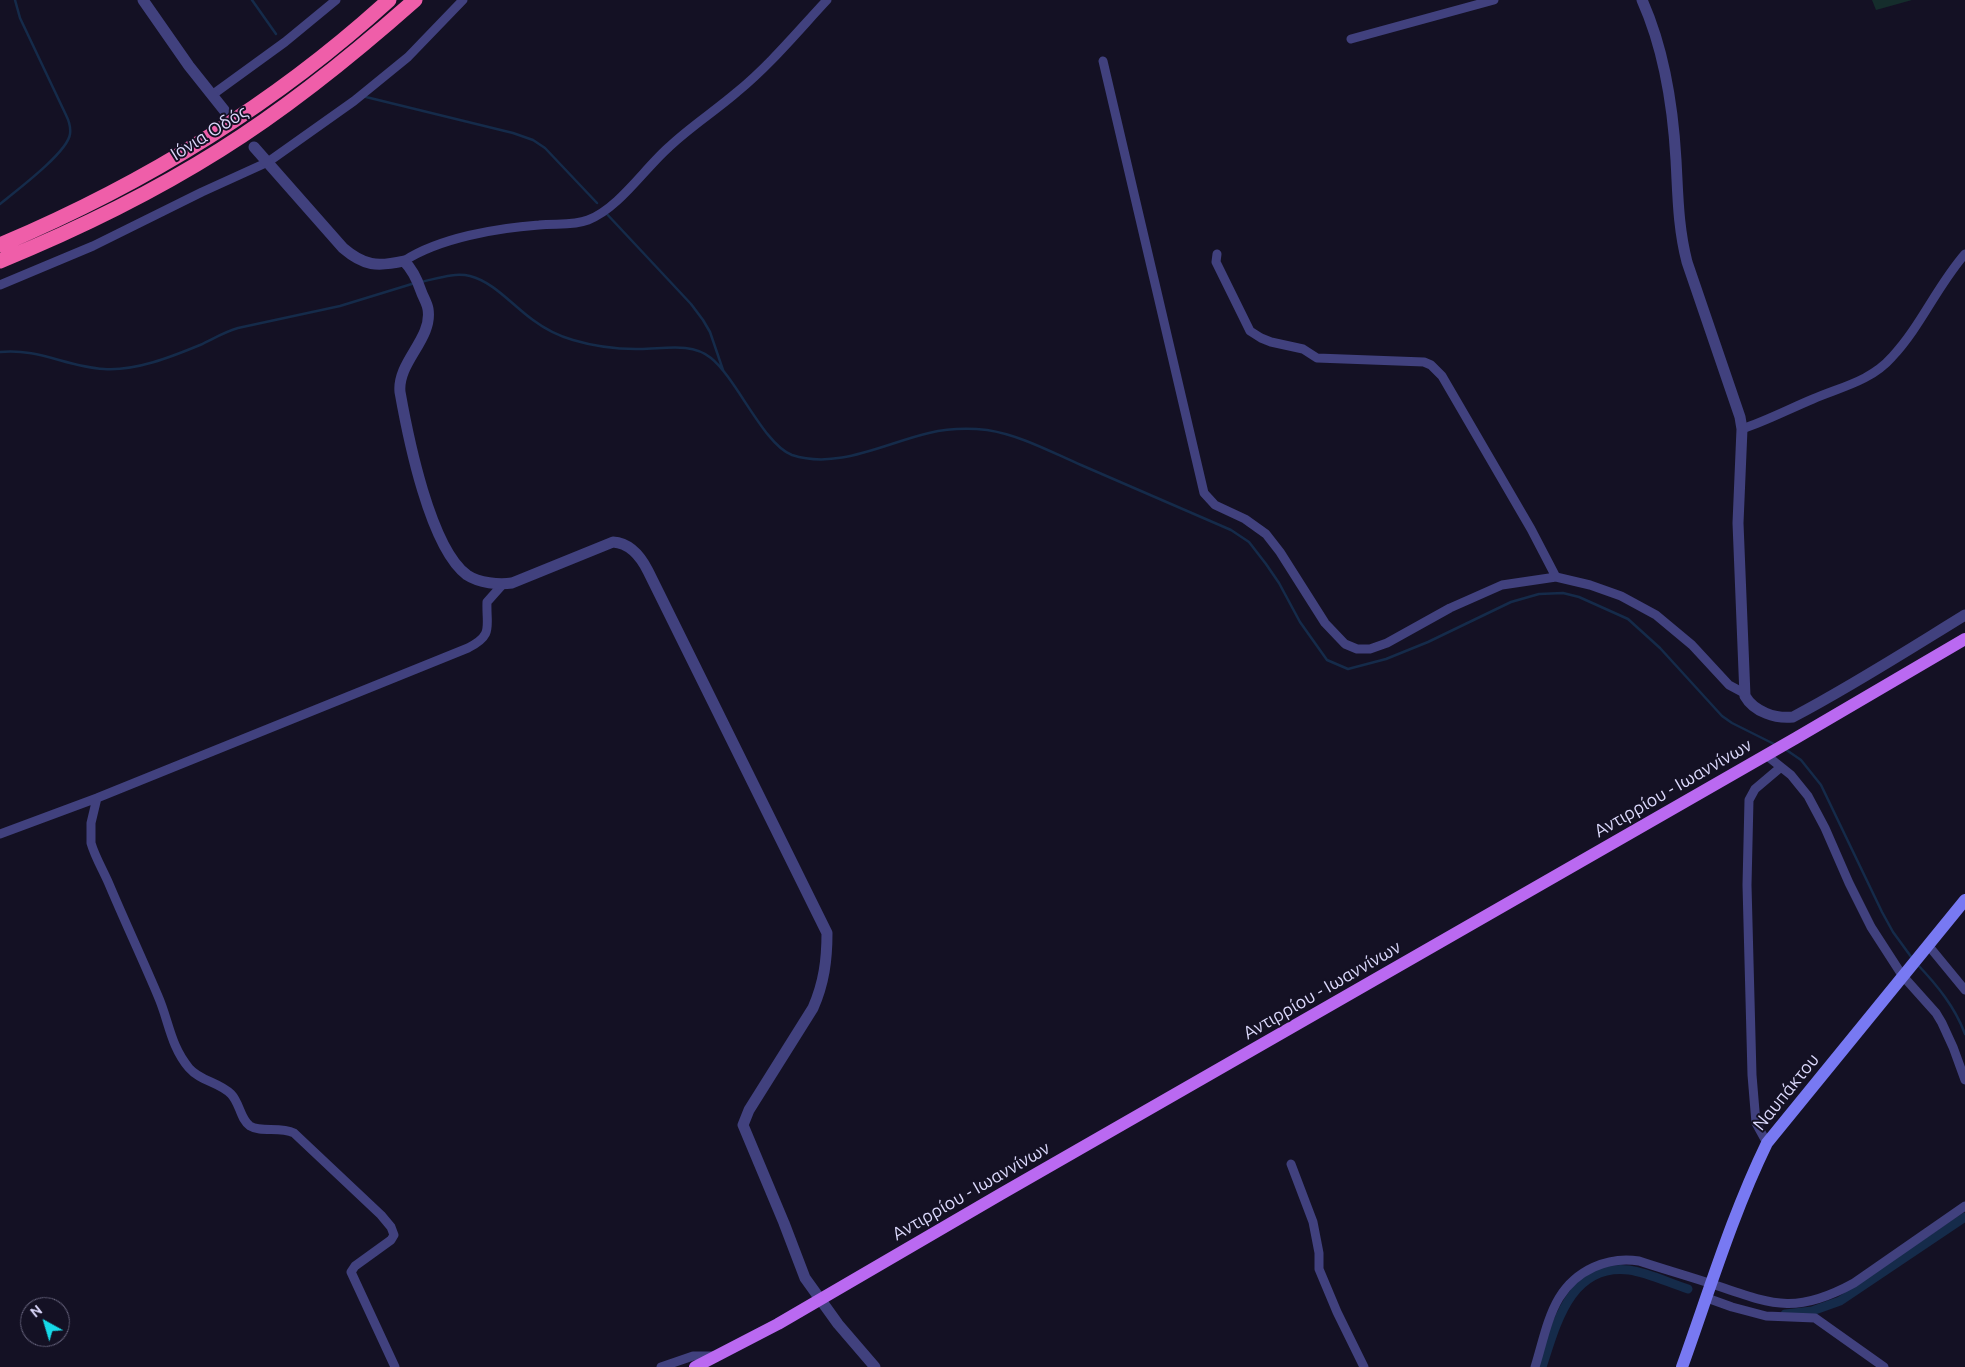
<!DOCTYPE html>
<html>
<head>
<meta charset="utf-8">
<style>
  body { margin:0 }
  #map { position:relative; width:1965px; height:1367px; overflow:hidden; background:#141124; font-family:Ubuntu,sans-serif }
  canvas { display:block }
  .north { position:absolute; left:20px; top:1297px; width:50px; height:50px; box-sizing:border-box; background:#141124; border:1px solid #64617a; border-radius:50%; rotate:321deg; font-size:14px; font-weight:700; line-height:20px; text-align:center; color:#dbd8fb }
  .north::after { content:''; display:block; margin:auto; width:18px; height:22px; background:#16dae8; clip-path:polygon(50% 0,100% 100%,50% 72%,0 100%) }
</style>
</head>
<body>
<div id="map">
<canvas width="1965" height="1367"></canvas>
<div class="north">N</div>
</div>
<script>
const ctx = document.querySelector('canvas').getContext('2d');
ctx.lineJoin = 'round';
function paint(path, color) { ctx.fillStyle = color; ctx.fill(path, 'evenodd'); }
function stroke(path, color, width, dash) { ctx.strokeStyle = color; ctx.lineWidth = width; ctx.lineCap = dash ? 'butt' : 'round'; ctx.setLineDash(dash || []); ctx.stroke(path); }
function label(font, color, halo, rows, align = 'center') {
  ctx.font = font + ' Ubuntu,sans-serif'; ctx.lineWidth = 4; ctx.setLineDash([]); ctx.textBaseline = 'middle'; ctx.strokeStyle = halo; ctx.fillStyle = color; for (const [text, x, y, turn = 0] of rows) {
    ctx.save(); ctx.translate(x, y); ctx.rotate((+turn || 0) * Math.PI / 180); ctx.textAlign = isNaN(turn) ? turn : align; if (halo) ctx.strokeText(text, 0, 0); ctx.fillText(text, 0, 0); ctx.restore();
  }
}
paint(new Path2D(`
  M1872,0H1912L1876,10Z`), '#152d2c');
stroke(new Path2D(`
  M252,0L276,34
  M366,97L513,133L533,140L545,148L597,203
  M0,204C16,191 68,152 70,134C71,127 69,121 66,115L20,18L15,0
  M605,212L691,304L703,320L710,332L723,370
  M421,282C436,279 454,272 470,276C494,282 513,306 533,320C545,329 559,336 573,340C593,346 615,349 636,349C660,350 690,341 711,358C737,379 764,445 792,455C838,470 885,443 929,433C946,429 969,428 987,430C1020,435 1051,452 1081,465C1131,487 1181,508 1231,530L1249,542L1266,564L1279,583L1300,622L1327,660L1348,669L1386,659L1428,642L1511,602L1539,594L1563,593L1579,597L1628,619L1660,648L1722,716L1732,723L1776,745
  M0,352C39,348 67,367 104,369C136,371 171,357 200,345C213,339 224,332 238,328L340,306L415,283
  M1785,749L1801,760L1821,785L1882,912L1893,932L1912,958
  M1917,964C1937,985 1955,1007 1965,1034`), '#152b4a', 2.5);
stroke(new Path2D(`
  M1785,1314L1812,1311L1840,1301L1965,1217
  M1542,1367C1556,1325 1570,1263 1629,1270C1649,1273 1669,1283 1688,1289`), '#152b4a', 9);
stroke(new Path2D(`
  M1351,39L1494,0
  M1103,61L1204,493L1215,505L1245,519L1266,534L1280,552L1325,623L1345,644L1357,649H1370L1387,643L1450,608L1502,585L1556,577L1590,585L1621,596L1656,615L1692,645L1729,685L1744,693
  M212,95L285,42L336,0
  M1217,254L1216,262L1250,331L1261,338L1271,342L1303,349L1317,358L1424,362L1431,365L1442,376L1531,529L1556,577
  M404,261C439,238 497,228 539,225C555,223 573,226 588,220C619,208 644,169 669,147C690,127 715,111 737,92C770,65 798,31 827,0
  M0,285L93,246L202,192L268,162L354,101L408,57L463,0
  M1742,429C1766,421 1789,409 1813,399C1841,387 1871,381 1892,357C1921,326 1937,286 1965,254
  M1766,755L1791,775L1808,796L1825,828L1849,883L1871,927L1902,975L1936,1013L1942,1023L1953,1047L1965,1080
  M97,798L91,823V843C95,857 103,870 109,884C125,922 142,958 158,996C169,1021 170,1045 189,1068C200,1081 219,1082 231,1094C240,1103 240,1119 250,1126C261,1133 280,1126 294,1133L381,1215L391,1227L394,1235L391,1240L355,1266L351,1272L395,1367
  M0,834L97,798L468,648C494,635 486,627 487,602L503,584
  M1928,945L1965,990
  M1767,1143L1756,1123L1752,1075L1747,885L1749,800L1755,789L1781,767
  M1291,1164L1313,1222L1319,1253V1269L1337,1312L1364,1367
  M1707,1298L1732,1307L1766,1316L1815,1318L1884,1367
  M661,1367L693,1356H714
  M1535,1367C1542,1345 1547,1318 1559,1298C1576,1270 1608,1256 1639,1261C1663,1269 1688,1276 1712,1284C1771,1304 1794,1316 1854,1283L1965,1206`), '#41417e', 9);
stroke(new Path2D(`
  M143,0L189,66L224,110
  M1642,0C1664,49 1673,107 1676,160C1678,196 1678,227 1687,262L1740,417L1742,429L1738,523L1745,696C1754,712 1776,719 1793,717C1852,686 1908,650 1965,615
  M254,147L343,248C364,266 377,267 404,261C413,270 417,279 421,291C423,297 427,303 428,309C433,339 397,362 400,392C408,437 430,548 467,575C479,583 499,585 512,583L613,542C630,543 641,557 648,571L827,933C827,960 824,983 813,1008L749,1110L743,1125L784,1223L805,1278L838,1324L875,1367`), '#41417e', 11);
stroke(new Path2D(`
  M1682,1367C1709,1292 1732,1215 1767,1143L1965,900`), '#7879f2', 12);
stroke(new Path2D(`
  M695,1367L778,1324L1001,1194L1796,738L1965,639`), '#ba69f1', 12);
stroke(new Path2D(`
  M0,245C142,185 275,104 389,0
  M0,261C76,230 150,194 220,150C289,107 354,54 415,0`), '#ef5ea9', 15);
label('18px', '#dbd8fb', '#141124', [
  ["Ιόνια Οδός",209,133,-32],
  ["Αντιρρίου - Ιωαννίνων",1673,788,-30],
  ["Αντιρρίου - Ιωαννίνων",1322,990,-30],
  ["Ναυπάκτου",1786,1092,-51],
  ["Αντιρρίου - Ιωαννίνων",971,1191,-30]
]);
</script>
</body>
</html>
